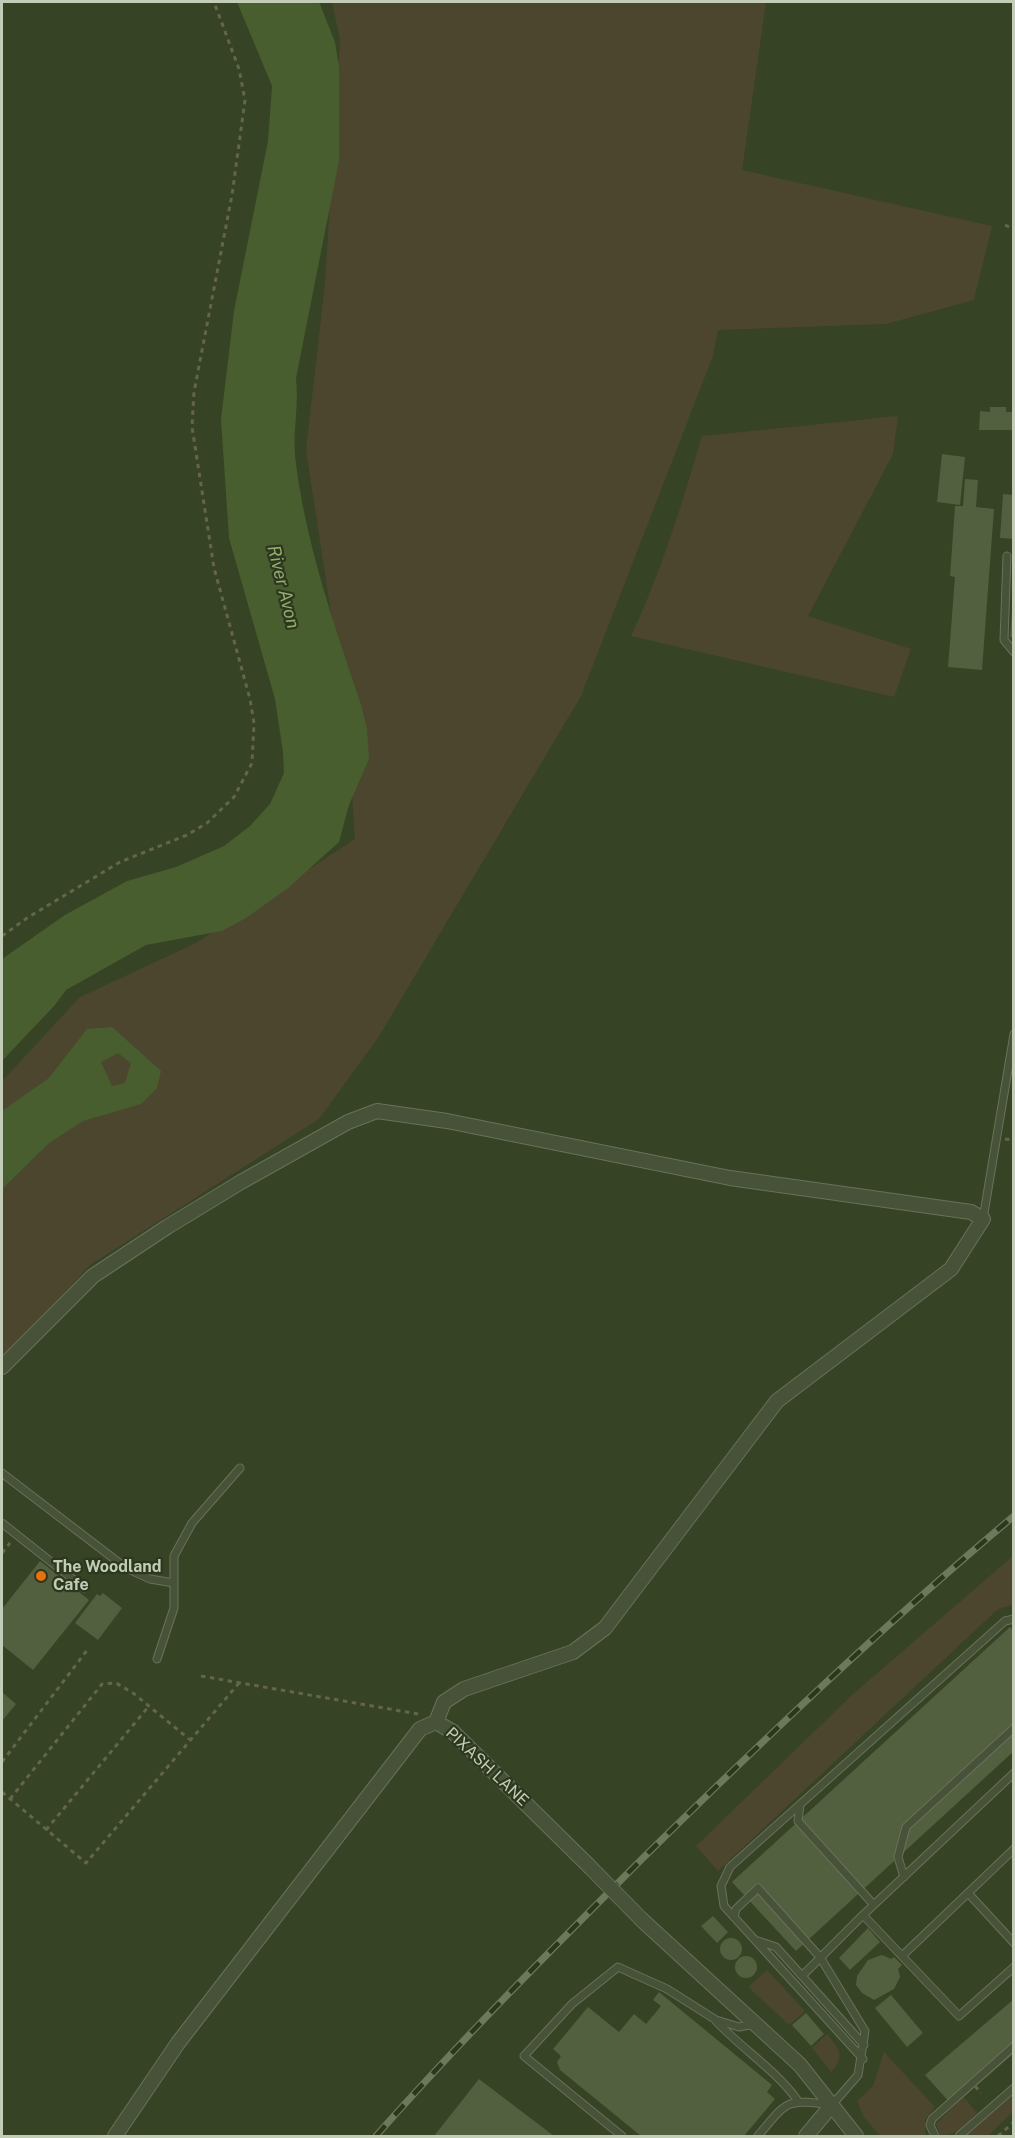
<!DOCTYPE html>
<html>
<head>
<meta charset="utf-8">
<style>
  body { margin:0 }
  #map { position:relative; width:1015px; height:2138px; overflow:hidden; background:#364325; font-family:"Public Sans",sans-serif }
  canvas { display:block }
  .frame { position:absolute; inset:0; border:3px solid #c2ccb6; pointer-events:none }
</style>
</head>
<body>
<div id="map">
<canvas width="1015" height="2138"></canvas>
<div class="frame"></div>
</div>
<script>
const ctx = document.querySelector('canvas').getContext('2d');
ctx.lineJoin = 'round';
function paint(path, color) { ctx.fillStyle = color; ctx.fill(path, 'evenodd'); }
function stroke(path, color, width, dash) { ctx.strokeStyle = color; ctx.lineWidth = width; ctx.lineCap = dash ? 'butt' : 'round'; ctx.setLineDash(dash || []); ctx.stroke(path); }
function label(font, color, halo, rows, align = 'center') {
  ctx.font = font + ' "Public Sans",sans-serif'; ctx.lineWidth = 4.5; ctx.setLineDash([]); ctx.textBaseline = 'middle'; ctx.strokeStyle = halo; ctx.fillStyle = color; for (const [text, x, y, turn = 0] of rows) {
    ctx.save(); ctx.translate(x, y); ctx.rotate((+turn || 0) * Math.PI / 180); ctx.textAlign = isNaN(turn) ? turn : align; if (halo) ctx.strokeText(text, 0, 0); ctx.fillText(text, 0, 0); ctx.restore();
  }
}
paint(new Path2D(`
  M332,2H766L742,170L992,226L974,300L886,324L718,330L713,356L581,696L378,1038L319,1119L90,1265L2,1362V1081L80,997L196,943L355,839L346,711L306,450L325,283L340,40Z
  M898,416L893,454L808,616L911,649L894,697L631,636C661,572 682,504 702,436Z
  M1013,1556V1605L998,1609L718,1871L696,1846L853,1694Z
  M767,1970L805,2011L789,2025L748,1987Z
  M827,2034C839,2049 846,2056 831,2072L812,2048Z
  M884,2052L935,2107L925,2120L926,2136H880L864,2117L857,2101L873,2086Z
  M1013,2095V2112L988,2136H965Z
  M963,2096L977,2113C967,2123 956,2138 940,2135L936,2124Z`), '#4c462e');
paint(new Path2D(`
  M237,2H319L335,42L339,67V161L296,378C299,404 293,430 295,456C305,542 334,624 361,705L367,729L369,759L349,805L339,842L288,888L246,918L222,931L146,945L66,990L55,1005L2,1061V959L65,915L127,881L176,867L224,846L250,826L270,804L284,773L283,752L275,699L229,538L221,419L234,311L268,141L272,86Z
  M112,1027L161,1071L157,1088L141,1104L83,1121L49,1143L2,1189V1111L49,1078L87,1029ZM118,1053L131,1063L125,1083L112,1086L101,1062Z`), '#495e2e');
paint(new Path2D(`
  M990,407H1006V412H1013V430H979L980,411L990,412Z
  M942,454L965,457L960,505L937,502Z
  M965,479L978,480L976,507L994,509L982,670L948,667L955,577L950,576L955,506H963Z
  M1003,494L1014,495V539L1000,538Z
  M1012,611H1014V638L1010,637Z
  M40,1561L89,1600L33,1670L2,1645V1609Z
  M103,1593L122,1608L98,1640L75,1623L97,1594L100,1596Z
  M1010,1627L1014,1632V1751L796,1951L732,1882Z
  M2,1692L16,1704L2,1721Z
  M713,1916L728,1932L717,1943L701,1926Z
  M868,1928L880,1942L850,1970L839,1958Z
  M720 1949a11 11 0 1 1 22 0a11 11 0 1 1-22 0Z
  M882,1955L891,1959L894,1957L902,1965L898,1969L900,1977L894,1989L874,2000L862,1993L856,1985L857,1976L868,1960Z
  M735 1967a11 11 0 1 1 22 0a11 11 0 1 1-22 0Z
  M659,1992L772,2085L767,2092L775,2099L744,2136H641L560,2070L557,2062L561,2056L553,2049L588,2007L619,2032L634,2014L646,2024L661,2006L653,2000Z
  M891,1995L923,2033L907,2047L875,2008Z
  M1014,1999V2053L953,2106L925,2075Z
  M806,2013L824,2034L811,2046L792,2025Z
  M479,2079L554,2136H434Z`), '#52603f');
const service = new Path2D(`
  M1007,556L1004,640L1014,652
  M983,1219L1014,1034
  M2,1473L126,1568L150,1579L174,1583
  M2,1523L84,1588
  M157,1659L174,1608V1556L192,1523L240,1468
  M800,1805L798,1821L874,1905
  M904,1877L898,1857L906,1827L1014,1728
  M968,1893L1014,1943
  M863,1915L1014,1773
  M734,1917L736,1909L758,1888L820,1957L865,2031L858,2075L832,2105C785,2099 788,2100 758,2136
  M758,1941L776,1947L864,2045
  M902,1956L1014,1849
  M802,1976L863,1915L959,2016L1014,1967
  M716,2021C742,2049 776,2070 798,2101
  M863,2059L724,1906L721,1886L730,1867L1005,1621L1014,1619
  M622,2136L524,2056L572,2004L618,1967L667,1989L716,2020L739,2027L755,2024
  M935,2136L930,2125L932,2119L1014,2046
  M959,2136L1014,2088`);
const minor = new Path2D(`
  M2,1367L93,1276L167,1227L241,1182L348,1122L377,1111L447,1121L730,1178L971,1212L983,1219L951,1269L777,1401L605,1628L573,1652L464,1689L444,1702L436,1722
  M642,1920L800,2065L856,2136
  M115,2136L178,2043L420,1729L436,1722L453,1732L589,1866
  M806,2136L832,2105`);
stroke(service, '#68725a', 9);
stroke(minor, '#68725a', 16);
stroke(new Path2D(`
  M1005,225L1014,229
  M2,936L27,918L120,862L187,835L207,823L234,797L252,763L254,723L250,699L214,568L192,427L194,392L232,195L245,100L239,69L214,2
  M1005,1139L1014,1140
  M2,1553L10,1543
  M201,1676L418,1714
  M2,1762L88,1649
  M2,1792L86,1863L239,1683
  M10,1799L102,1684L116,1683L133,1693L189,1739
  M46,1830L149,1706
  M998,2136L1014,2122`), '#65644c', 3, [4.5, 4.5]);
stroke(service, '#485239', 7);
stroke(minor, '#485239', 14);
const rail = new Path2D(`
  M376,2136C461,2040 552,1949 643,1858C763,1740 885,1624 1014,1516`);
stroke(rail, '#6d795b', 7);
stroke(rail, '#2d371e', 4.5, [14]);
const minorBridge = new Path2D(`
  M589,1866L642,1920`);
stroke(minorBridge, '#68725a', 16, []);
stroke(new Path2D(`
  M975,2086L981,2093`), '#65644c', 3, [4.5, 4.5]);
stroke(minorBridge, '#485239', 14);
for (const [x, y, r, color] of [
  [41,1576,6,"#e8710a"]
]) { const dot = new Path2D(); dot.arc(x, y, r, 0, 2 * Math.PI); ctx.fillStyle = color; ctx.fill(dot); stroke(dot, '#2d371e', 2); }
label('bold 16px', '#c2ccb6', '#2d371e', [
  ["The Woodland",53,1567],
  ["Cafe",53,1585]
], 'left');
label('16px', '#c2ccb6', '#2d371e', [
  ["PIXASH LANE",487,1767,43]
]);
label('italic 18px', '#93ac6e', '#2d371e', [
  ["River Avon",283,587,76]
]);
</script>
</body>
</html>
